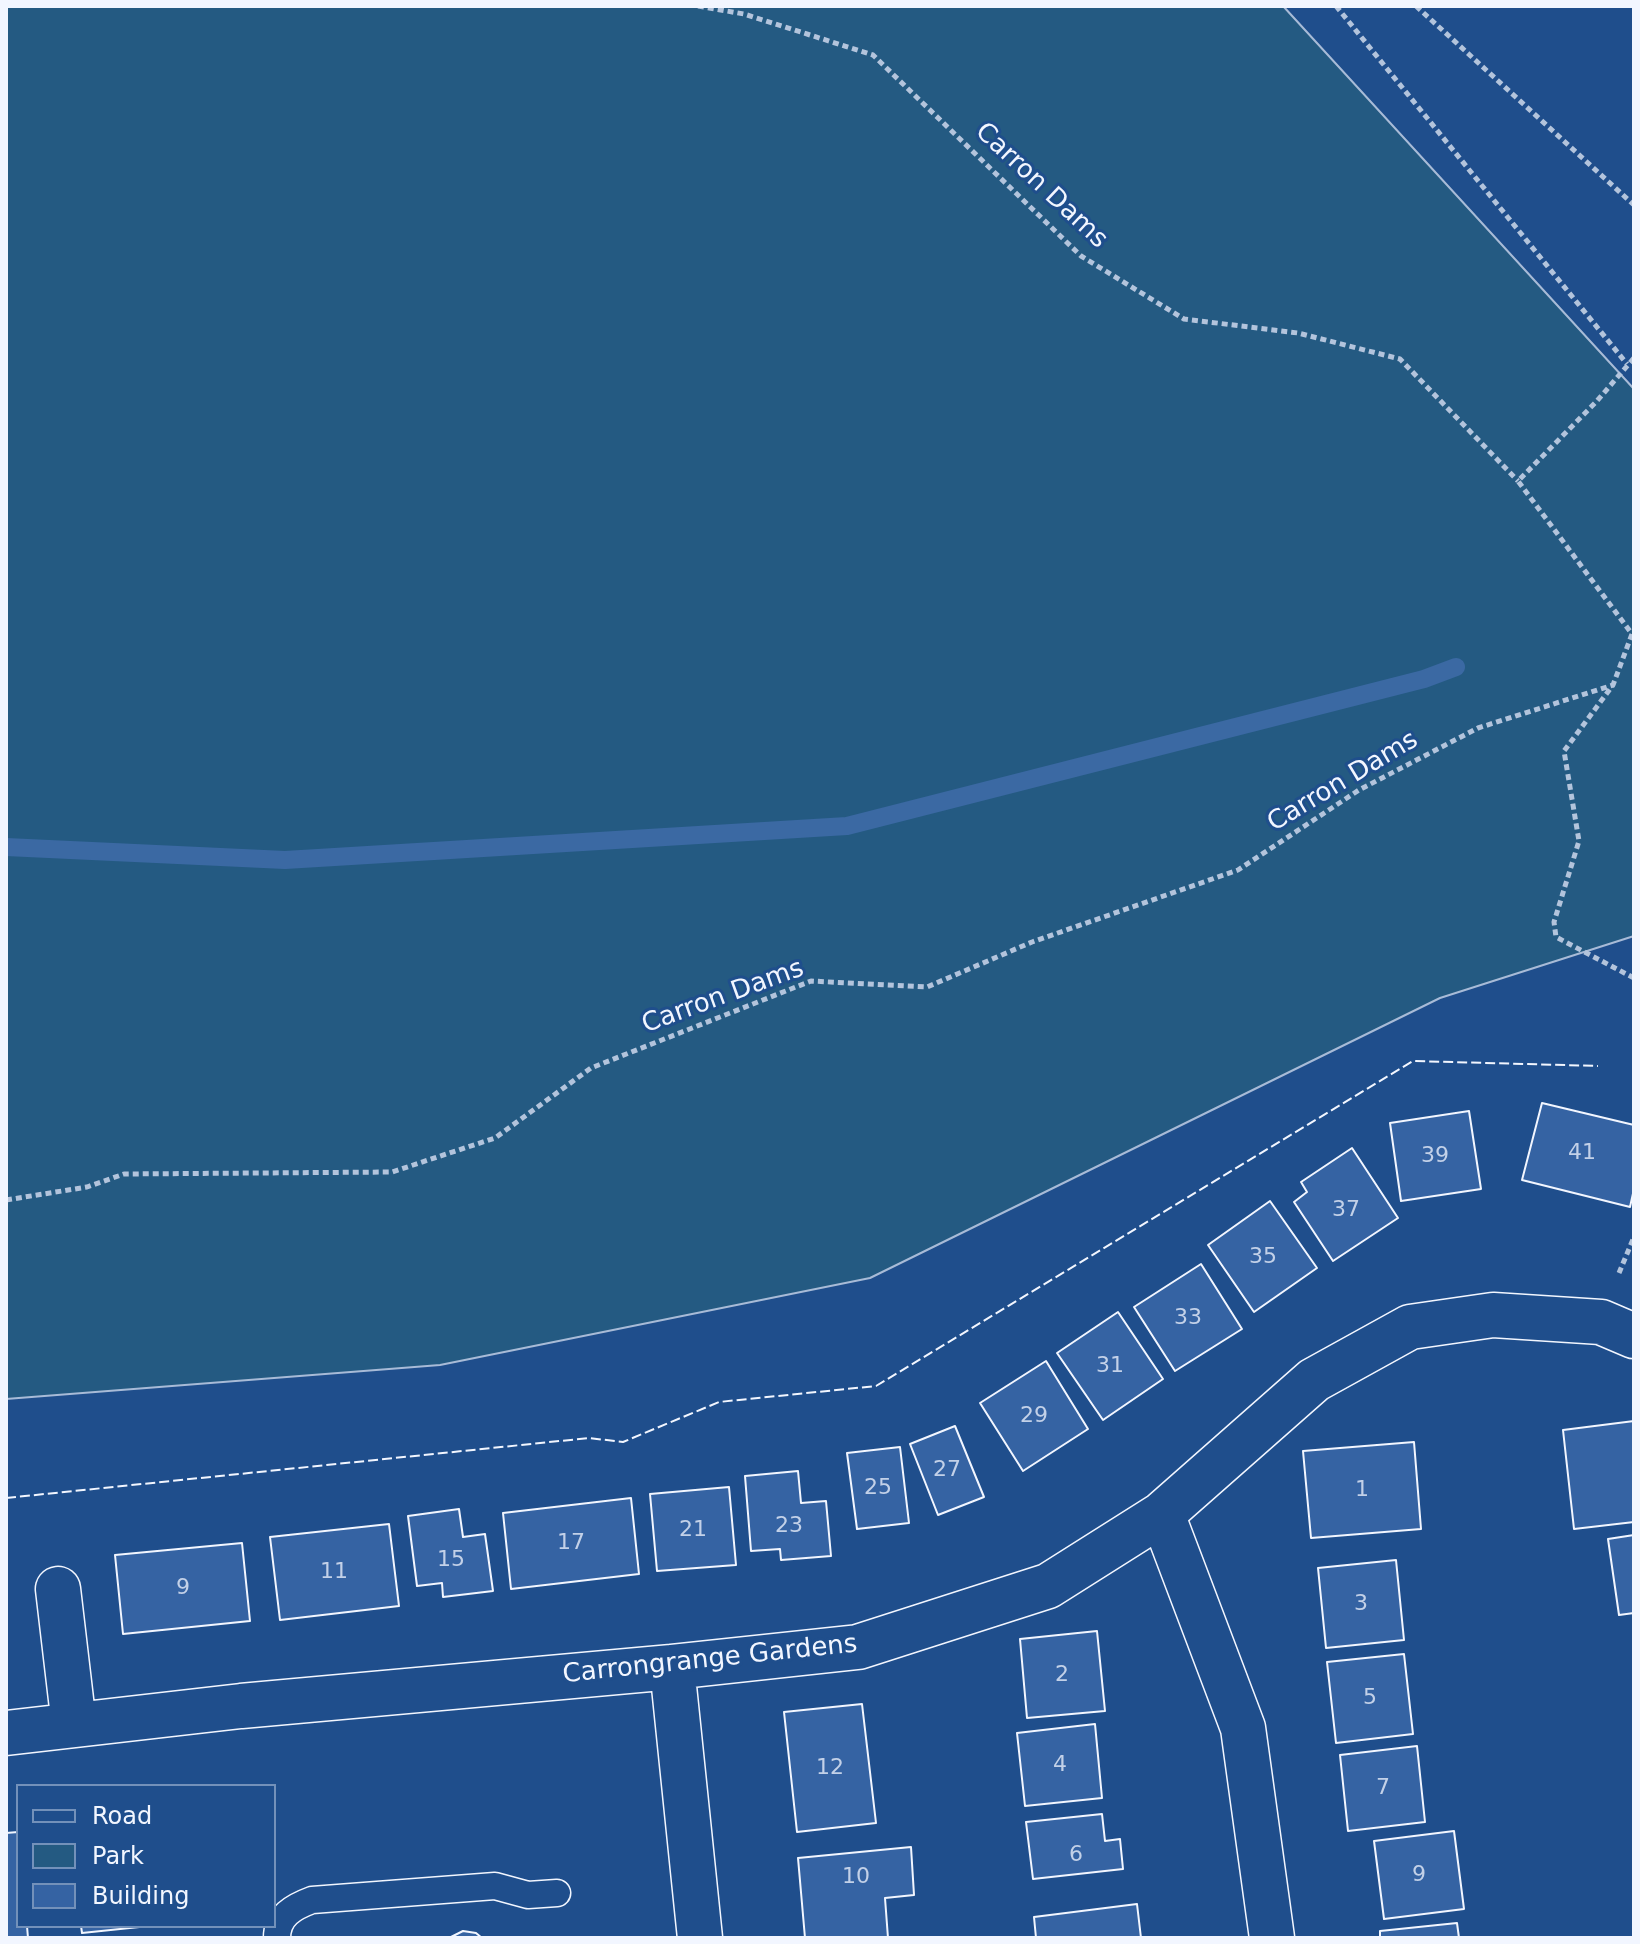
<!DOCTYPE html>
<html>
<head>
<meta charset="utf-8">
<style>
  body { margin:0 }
  #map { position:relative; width:1640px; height:1944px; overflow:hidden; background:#1f4e8c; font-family:"DejaVu Sans",sans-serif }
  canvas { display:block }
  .frame { position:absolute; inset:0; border:8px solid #f2f6ff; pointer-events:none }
  .legend { position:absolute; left:16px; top:1784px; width:260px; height:144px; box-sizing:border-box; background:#1f4e8c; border:2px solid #7391ba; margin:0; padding:10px 14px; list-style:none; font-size:24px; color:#f2f6ff }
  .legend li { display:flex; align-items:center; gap:16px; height:40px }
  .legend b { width:40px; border:2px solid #7391ba }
</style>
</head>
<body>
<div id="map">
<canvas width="1640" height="1944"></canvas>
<div class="frame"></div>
<ul class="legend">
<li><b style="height:10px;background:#1f4e8c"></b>Road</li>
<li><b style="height:22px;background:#245a82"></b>Park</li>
<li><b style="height:22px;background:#3563a3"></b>Building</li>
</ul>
</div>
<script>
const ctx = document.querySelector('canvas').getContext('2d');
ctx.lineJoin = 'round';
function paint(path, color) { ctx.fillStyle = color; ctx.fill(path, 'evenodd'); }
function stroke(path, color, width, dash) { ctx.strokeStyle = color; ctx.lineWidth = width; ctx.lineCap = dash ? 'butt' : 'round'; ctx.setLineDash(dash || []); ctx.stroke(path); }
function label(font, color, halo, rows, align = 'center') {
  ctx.font = font + ' "DejaVu Sans",sans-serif'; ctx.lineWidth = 6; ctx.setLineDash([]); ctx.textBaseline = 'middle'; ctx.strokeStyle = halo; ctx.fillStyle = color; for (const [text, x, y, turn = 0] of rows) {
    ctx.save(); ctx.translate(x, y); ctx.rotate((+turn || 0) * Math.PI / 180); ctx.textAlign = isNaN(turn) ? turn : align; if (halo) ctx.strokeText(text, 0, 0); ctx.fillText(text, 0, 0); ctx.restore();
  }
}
const green = new Path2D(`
  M6,6H1283L1634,389V936L1440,998L870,1278L440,1365L6,1399Z`);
paint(green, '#245a82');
stroke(green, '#a8bbd7', 2);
stroke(new Path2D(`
  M6,847L285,860L847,826L1424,679L1456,667`), '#3b69a3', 18);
const building = new Path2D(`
  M1542,1103L1634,1125V1189L1630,1207L1522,1180Z
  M1469,1111L1481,1189L1401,1201L1390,1123Z
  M1352,1148L1398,1218L1333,1261L1294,1202L1307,1192L1301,1182Z
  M1270,1201L1317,1268L1254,1312L1208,1245Z
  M1201,1264L1242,1329L1175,1371L1134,1307Z
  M1118,1312L1163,1379L1103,1420L1057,1353Z
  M1046,1361L1088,1429L1023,1471L980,1403Z
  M1634,1421V1522L1574,1529L1563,1430Z
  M955,1426L984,1497L938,1515L910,1444Z
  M1414,1442L1421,1529L1311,1538L1303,1451Z
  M900,1447L909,1523L857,1529L847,1453Z
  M798,1471L801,1503L826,1501L831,1556L781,1560L780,1549L751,1551L745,1476Z
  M729,1487L736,1565L657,1571L650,1494Z
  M631,1498L639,1574L511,1589L503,1513Z
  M459,1509L463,1537L485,1534L493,1591L443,1597L442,1583L417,1586L408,1516Z
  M389,1524L399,1606L280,1620L270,1537Z
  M1634,1535V1613L1619,1615L1608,1539Z
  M242,1543L250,1621L123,1634L115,1555Z
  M1396,1560L1404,1640L1326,1648L1318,1568Z
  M1097,1631L1105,1711L1027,1718L1020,1639Z
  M1404,1654L1413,1734L1336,1743L1327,1662Z
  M862,1704L876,1823L797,1832L784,1712Z
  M1095,1724L1102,1798L1025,1806L1017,1733Z
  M1417,1746L1425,1822L1348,1831L1340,1755Z
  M1102,1814L1105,1841L1120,1839L1123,1869L1033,1879L1026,1822Z
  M1454,1831L1464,1909L1384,1919L1374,1841Z
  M18,1832V1926H27L28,1938H6V1833Z
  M911,1847L914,1895L885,1898L888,1938H805L798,1858Z
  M1137,1904L1141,1938H1036L1034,1917Z
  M1457,1923L1459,1938H1380V1931Z
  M81,1926H149L82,1933Z
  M463,1931L476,1933L482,1938H449Z`);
paint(building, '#3563a3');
stroke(building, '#f2f6ff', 2);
const service = new Path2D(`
  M277,1938C277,1916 293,1907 312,1900L495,1886L528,1895L557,1893`);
const minor = new Path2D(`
  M1162,1514L1243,1728L1272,1938
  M58,1589L74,1725
  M672,1667L700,1938
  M6,1733L241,1706L672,1667L858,1647L1048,1586L1162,1514L1314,1380L1410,1327L1493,1315L1601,1322L1634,1336`);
stroke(service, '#f2f6ff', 29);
stroke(minor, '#f2f6ff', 47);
stroke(new Path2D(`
  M698,6L744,14L873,55L1081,256L1184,319L1298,333L1400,359L1518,481
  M1336,6L1627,364
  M1416,6L1634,205
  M1634,358L1596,402L1518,481L1632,634L1613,685L1564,751L1579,841L1554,922L1556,937L1634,978
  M6,1200L87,1187L124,1174L392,1172L495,1138L591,1068L811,981L927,987L1032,942L1238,870L1359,790L1478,728L1613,685
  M1619,1273L1634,1237`), '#b3c4dc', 5, [6, 4]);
stroke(service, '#1f4e8c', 26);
stroke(minor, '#1f4e8c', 44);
stroke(new Path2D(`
  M6,1498L589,1438L623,1442L719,1402L876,1386L1413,1061L1598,1066`), '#f2f6ff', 2, [10, 4]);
label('22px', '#c3d1e8', null, [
  ["41",1582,1153],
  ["39",1435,1156],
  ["37",1346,1210],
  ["35",1263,1257],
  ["33",1188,1318],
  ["31",1110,1366],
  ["29",1034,1416],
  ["27",947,1470],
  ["25",878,1488],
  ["1",1362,1490],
  ["23",789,1526],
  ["21",693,1530],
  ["17",571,1543],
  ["15",451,1560],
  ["11",334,1572],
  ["9",183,1588],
  ["3",1361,1604],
  ["2",1062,1675],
  ["5",1370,1698],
  ["4",1060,1765],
  ["12",830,1768],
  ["7",1383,1788],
  ["6",1076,1855],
  ["9",1419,1875],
  ["10",856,1877]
]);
label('26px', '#f2f6ff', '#1f4e8c', [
  ["Carron Dams",1041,186,43],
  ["Carron Dams",1343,782,-31],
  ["Carron Dams",723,997,-20],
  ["Carrongrange Gardens",710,1660,-6]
]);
</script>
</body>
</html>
